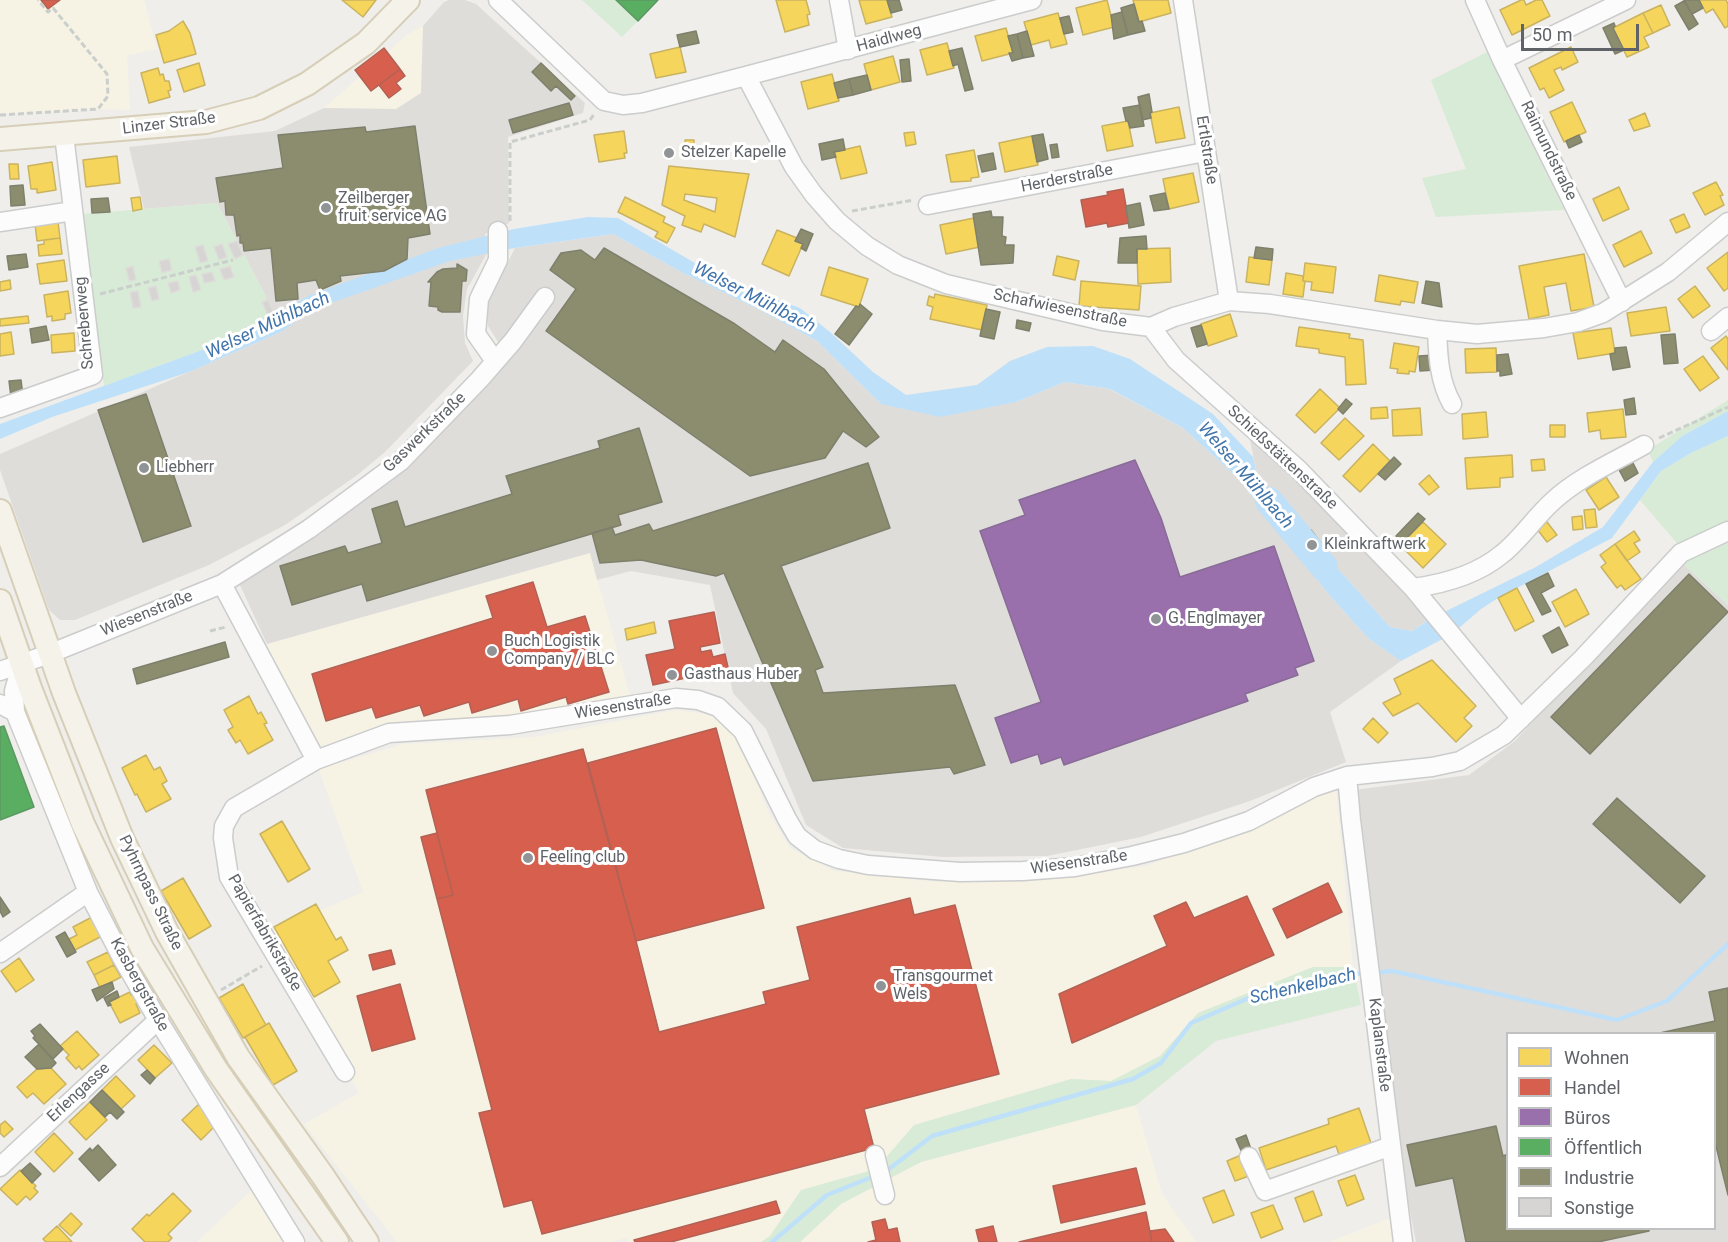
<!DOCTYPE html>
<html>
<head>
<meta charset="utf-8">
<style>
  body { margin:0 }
  #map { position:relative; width:1728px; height:1242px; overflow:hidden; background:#efeeea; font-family:Roboto,sans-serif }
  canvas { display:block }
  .legend { position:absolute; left:1506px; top:1032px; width:210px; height:198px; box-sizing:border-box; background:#fff; border:2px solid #bfc1c3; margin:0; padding:8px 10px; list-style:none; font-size:18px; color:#5f6368 }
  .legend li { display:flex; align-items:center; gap:12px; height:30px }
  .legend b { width:30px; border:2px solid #bfc1c3 }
  .scale { position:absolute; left:1521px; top:24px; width:118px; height:27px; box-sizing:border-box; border:3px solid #5f6368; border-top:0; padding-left:8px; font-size:18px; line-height:21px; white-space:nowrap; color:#5f6368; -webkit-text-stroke:4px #fff; paint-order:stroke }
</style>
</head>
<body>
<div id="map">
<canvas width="1728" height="1242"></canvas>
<ul class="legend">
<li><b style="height:16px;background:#f6d55c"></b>Wohnen</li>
<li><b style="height:16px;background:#d6604d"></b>Handel</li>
<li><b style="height:16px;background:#9970ab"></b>Büros</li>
<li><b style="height:16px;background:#5aae61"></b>Öffentlich</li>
<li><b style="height:16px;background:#8c8c6e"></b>Industrie</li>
<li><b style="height:16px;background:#d6d5d3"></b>Sonstige</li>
</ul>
<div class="scale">50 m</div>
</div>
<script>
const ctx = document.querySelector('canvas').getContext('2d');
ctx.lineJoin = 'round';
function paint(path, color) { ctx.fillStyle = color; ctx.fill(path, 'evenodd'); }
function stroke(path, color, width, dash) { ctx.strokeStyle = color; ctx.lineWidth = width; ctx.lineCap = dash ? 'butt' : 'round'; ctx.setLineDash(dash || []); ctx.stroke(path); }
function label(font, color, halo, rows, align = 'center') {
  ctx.font = font + ' Roboto,sans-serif'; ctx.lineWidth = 6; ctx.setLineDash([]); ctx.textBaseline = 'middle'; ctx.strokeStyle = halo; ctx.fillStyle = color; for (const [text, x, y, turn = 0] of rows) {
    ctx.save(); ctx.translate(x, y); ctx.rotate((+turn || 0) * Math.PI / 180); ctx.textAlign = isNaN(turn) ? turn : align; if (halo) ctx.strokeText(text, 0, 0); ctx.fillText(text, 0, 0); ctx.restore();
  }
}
paint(new Path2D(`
  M0,0H144L157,49L127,55L130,110L98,109L0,114Z
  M423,26L421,93L396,109L324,108L407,35Z
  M590,553L630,696L563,711L382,725L319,747L273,669L267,644Z
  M675,710L713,715L739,738L769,814L790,848L834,871L937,882L1034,880L1147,866L1336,788L1353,967H1313L1198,1013L1160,1056L1111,1081L1071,1079L876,1169L801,1190L770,1236L761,1242H628L626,1238L611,1242H397L304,1124L359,1093L271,932L363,892L316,762L340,763L404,744L535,737Z
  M1136,1105L1162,1194L1196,1242H800L841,1204L921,1162Z
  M254,1188L283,1242H197Z
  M1390,1218L1395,1242H1329Z`), '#f7f3e4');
paint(new Path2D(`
  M449,0H465L476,4L585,103L583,113L508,137L509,223L485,234L487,253L467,289L463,316L465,343L473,361L385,452L356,476L285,525L209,565L75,620H60L49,610L0,470V454L281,332L308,296L276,316L217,203L144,209L129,147L275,131L324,108L396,109L421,93L423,26L444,2Z
  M613,234L685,274L760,310L817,341L881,404L1016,402L1065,382L1109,389L1183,428L1236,476L1330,596L1369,639L1401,661L1330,712L1346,762L1250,801L1141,837L1047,856L943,857L843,848L806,825L766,729L733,693L710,585L631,571L597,580L590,553L267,644L239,583L392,481L508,358L488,326L486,306L515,248Z
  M1249,435L1432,618L1412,631L1390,627L1341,572L1316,558L1293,529L1298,525L1257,475Z
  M1679,560L1728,605V1242H1416L1387,1095L1354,790L1469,775L1515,741ZM1508,1034H1714V1228H1508Z`), '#dfddda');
paint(new Path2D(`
  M582,0H616L638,21L622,37Z
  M1487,52L1564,210L1436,217L1422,178L1466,169L1431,80Z
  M217,203L276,316L232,339L104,386L82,214Z
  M1728,400V411L1682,436L1653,462L1648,450Z
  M1728,436V605L1679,560L1681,548L1640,500L1661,471L1691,453Z
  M1313,967H1353L1361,1005L1216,1041L1136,1105L921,1162L841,1204L800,1242H761L770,1236L801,1190L876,1169L914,1125L1071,1079L1111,1081L1160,1056L1198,1013Z`), '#d8ebd6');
paint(new Path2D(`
  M588,217L618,218L729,283L800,308L830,332L873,372L906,395L977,385L1010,361L1047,347L1093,346L1130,359L1213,414L1253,457L1257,475L1298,525L1293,530L1316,558H1325L1341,572L1390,627L1412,631L1432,618L1536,567L1603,527L1653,462L1682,436L1728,411V436L1691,453L1661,471L1612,538L1498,598L1481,609L1452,634L1401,661L1369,639L1330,596L1236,476L1183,428L1110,389L1065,382L1016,402L940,417L881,404L817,341L760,310L685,274L613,234L515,248L450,261L314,309L281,332L189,372L52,417L0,439V424L232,339L308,296L438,248L514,229Z`), '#bfe0f9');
const homes = new Path2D(`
  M342,0H376L363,17Z
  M776,0H806L810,14L807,15L809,25L785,32Z
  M859,0H887L892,17L866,24Z
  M1107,0L1114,27L1083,35L1076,8Z
  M1133,0H1168L1171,13L1139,22Z
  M1521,0H1524L1526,5L1536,0H1542L1550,16L1512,35L1500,10Z
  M1699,0H1726L1728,4V26L1725,28L1713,9L1706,13Z
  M1661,5L1670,25L1653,33L1643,13Z
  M1058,13L1067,44L1051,48L1049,40L1031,45L1024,22Z
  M1643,13L1653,33L1644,37L1649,47L1627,57L1613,28Z
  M183,21L190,33L196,54L164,63L156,35L169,31Z
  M1006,28L1013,53L982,61L975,36Z
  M947,43L954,68L927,75L920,50Z
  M680,47L686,72L656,78L650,54Z
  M1571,47L1578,62L1562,70L1561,67L1554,70L1564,90L1549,98L1544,88L1540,90L1529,68Z
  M893,56L900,82L871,90L864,64Z
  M199,63L205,85L184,92L177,70Z
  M158,68L160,75L163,74L165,81H169L171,90L168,91L170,97L149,103L141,73Z
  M832,74L839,101L808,109L801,82Z
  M1572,102L1586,132L1564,142L1550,112Z
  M1179,107L1185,138L1156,143L1150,113Z
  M1645,113L1650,126L1634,131L1629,120Z
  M1128,121L1133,146L1107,151L1102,126Z
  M624,131L627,153H624L625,158L599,162L594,135Z
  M914,132L916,144L906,146L904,133Z
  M1032,136L1038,165L1005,172L999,143Z
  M685,140H694V151H699V158H686Z
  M860,146L867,173L841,179L834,152Z
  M974,150L979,177L971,178V181L951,182L946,155Z
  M117,156L120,183L86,187L83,160Z
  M52,162L56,190L37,193V189H31L28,166Z
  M9,164H18L19,179H10Z
  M669,166L749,174L735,237L704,224L701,232L682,225L685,216L662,205ZM685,194L717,198L715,212L684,200Z
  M1193,173L1199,202L1169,209L1163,179Z
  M1716,182L1723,195L1720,196L1724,205L1705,215L1693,193Z
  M1619,187L1629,209L1603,221L1593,199Z
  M140,197L142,209L133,211L131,198Z
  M625,197L665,217L663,222L675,228L667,243L655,237L658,232L618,212Z
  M1684,214L1690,227L1676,233L1670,220Z
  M974,218L980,247L946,254L940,225Z
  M58,222L60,238L37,241L35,224Z
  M777,230L797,238L795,241L803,244L789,276L762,264Z
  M1641,231L1652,253L1624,267L1613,245Z
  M60,238L62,254L39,256L38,245L44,244V240Z
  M1170,248L1171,282L1138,284L1137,249Z
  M1728,252V288L1724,291L1707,268Z
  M1584,254L1594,307L1571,311L1566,283L1544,287L1549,315L1529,319L1519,266Z
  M1057,256L1079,261L1075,280L1053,275Z
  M1249,257L1272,260L1269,285L1246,282Z
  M64,260L67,281L40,284L37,264Z
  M1305,263L1336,267L1333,293L1311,290L1312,282L1303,281Z
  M829,267L868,279L859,307L821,295Z
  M1286,273L1303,276V281H1305L1303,297L1283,294Z
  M1379,275L1418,282L1414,303L1401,301L1400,305L1375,301Z
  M10,280L11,289L0,291V282Z
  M1081,281L1141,286L1139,310L1079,306Z
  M1695,286L1710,306L1693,318L1678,299Z
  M68,291L71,313L65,314V319L52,321V316L47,317L44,295Z
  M935,294L987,305L982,330L930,319L933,307L927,305L929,296L934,298Z
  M1666,307L1670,331L1631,336L1627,313Z
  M1230,314L1237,336L1208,346L1201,324Z
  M28,316L29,323L0,326V319Z
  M1299,327L1350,334L1349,338L1363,340L1366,384L1346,385L1345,357L1319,353V349L1296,346Z
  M1611,328L1615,353L1578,359L1573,333Z
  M11,332L14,354L0,356V334Z
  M74,333L75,351L52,353L51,335Z
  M1726,336L1728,339V370L1711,348Z
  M1394,343L1419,347L1415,372L1409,371V374L1397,373L1398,369L1390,368Z
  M1496,348L1497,372L1466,373L1465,349Z
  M1703,356L1719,378L1700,391L1684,369Z
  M1320,389L1340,408L1315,433L1296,415Z
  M1387,407L1388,418L1371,419V408Z
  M1420,408L1422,435L1393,436L1392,410Z
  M1623,409L1626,437L1601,439L1600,430L1589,432L1587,413Z
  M1486,412L1488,437L1463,439L1462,414Z
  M1345,418L1364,436L1339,460L1321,443Z
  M1550,425H1565V437H1550Z
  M1373,444L1390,461L1360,492L1343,476Z
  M1512,455L1513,477L1500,478V487L1467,489L1465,458Z
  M1544,459L1545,470L1532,471L1531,460Z
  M1429,475L1439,487L1429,495L1419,484Z
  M1606,477L1619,497L1599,510L1586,490Z
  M1595,509L1597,527L1586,528L1584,510Z
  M1582,516L1583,529L1573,530L1572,517Z
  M1423,522L1446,544L1423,568L1400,545Z
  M1547,522L1557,535L1547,542L1537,529Z
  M1634,531L1640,540L1634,543L1640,552L1627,561L1615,544Z
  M1615,544L1641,579L1625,590L1621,585L1617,588L1601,567L1606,563L1600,555Z
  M1517,588L1534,621L1515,631L1498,598Z
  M1576,589L1589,614L1565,627L1552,602Z
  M654,622L656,633L627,640L625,629Z
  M1432,660L1476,706L1464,718L1472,726L1456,742L1418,703L1393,716L1383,703L1401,694L1394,679Z
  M249,696L258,714L261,712L267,723L264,724L273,740L248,754L240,740L236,743L228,730L233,727L224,710Z
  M1373,718L1388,733L1378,743L1363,729Z
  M146,755L154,770L160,767L167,781L162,784L171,799L146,812L137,794L135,795L122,768Z
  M282,821L310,869L288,882L260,834Z
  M183,878L211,926L189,939L161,891Z
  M316,904L336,940L341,937L348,950L328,961L340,982L314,997L274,927Z
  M92,917L102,936L75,950L69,939L77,935L73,927Z
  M108,952L114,965L94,975L87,962Z
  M19,958L34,980L16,992L1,971Z
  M114,965L121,977L100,988L94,975Z
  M243,984L266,1025L243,1038L219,998Z
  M130,992L131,995L134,993L139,1003L136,1004L140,1013L120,1023L109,1002Z
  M269,1023L297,1071L273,1085L245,1037Z
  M77,1031L99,1055L82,1070L79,1066L76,1069L66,1058L69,1055L60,1046Z
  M154,1045L172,1063L155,1078L138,1060Z
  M51,1068L66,1084L44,1104L33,1093L27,1098L17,1087L37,1069Z
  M116,1076L135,1096L121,1109L102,1090Z
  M90,1102L107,1120L86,1140L69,1122Z
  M199,1104L218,1123L201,1140L182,1120Z
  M1359,1108L1373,1149L1341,1160L1336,1146L1266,1170L1259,1148L1329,1124L1328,1119Z
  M5,1121L13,1129L4,1137L0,1133V1125Z
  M54,1133L73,1153L54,1172L35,1152Z
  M1241,1155L1249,1176L1235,1181L1227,1161Z
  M20,1170L36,1186L34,1188L38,1192L30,1200L26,1196L17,1205L0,1189Z
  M1355,1175L1364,1199L1347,1206L1338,1181Z
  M1224,1190L1234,1215L1213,1223L1203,1198Z
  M1313,1191L1322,1215L1304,1222L1295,1198Z
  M173,1193L191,1211L168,1234L172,1238L168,1242H145L132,1229L147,1214L149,1216Z
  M1273,1205L1283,1229L1261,1238L1251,1213Z
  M71,1213L82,1224L71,1236L59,1225Z
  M57,1226L72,1242H46L43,1239Z`);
paint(homes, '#f6d55c');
stroke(homes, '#c9b360', 1.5);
const shops = new Path2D(`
  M41,0H60L48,9Z
  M384,48L400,69L371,91L355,70Z
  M400,69L405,76L396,83L401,89L389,98L379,85Z
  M1123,189L1129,223L1108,227L1107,223L1086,227L1081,200L1108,195L1107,192Z
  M533,582L547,627L585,616L609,692L568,704L566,697L521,711L518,699L472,713L469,702L424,716L420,705L376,718L372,707L326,721L312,674L493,618L486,596Z
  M714,612L720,643L700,647L701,652L711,650L713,657L725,654L729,672L702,678L701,672L694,673L695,676L653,685L646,655L675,649L669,621Z
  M716,728L764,908L636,941L588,763Z
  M583,749L636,941L659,1032L766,1004L763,992L810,980L797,927L910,898L914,915L955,905L999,1074L864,1109L874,1148L542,1234L532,1200L504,1207L479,1113L492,1110L437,899L453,895L426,790Z
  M437,833L453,895L437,899L421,837Z
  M1328,883L1342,912L1287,938L1273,909Z
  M1247,896L1274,955L1072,1043L1059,994L1167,946L1154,916L1186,902L1194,918Z
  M391,950L395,964L373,970L369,955Z
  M400,984L415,1039L372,1051L357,996Z
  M1136,1168L1145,1204L1061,1223L1053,1186Z
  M776,1201L780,1213L671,1242H635L634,1240Z
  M1146,1212L1152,1242H1019Z
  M885,1219L888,1230L897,1228L900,1242H868L876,1240L872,1222Z
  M993,1226L997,1242H979L976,1230Z
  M1165,1229L1174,1242H1152L1150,1231Z`);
paint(shops, '#d6604d');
stroke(shops, '#b26155', 1.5);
const offices = new Path2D(`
  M1135,460L1161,518L1180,577L1274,546L1314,661L1295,668L1298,675L1245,694L1248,701L1064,765L1061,757L1041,764L1038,754L1011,763L995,718L1041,702L980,531L1025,515L1019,500Z`);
paint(offices, '#9970ab');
stroke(offices, '#886c97', 1.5);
const public = new Path2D(`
  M616,0H658L638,21Z
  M4,726L34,807L0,820V727Z`);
paint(public, '#5aae61');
stroke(public, '#5c9863', 1.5);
const industry = new Path2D(`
  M887,0H899L902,10L891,13Z
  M1684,0H1699L1703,8L1692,14Z
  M1684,1L1698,24L1689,30L1675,6Z
  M1134,4L1139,22L1142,21L1145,31L1128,35L1121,8Z
  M1122,12L1128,35L1114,39L1111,15Z
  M1069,16L1073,32L1064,34L1060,18Z
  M1614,23L1615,26L1613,28L1624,50L1615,54L1603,28Z
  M696,31L699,43L680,47L677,35Z
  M1027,31L1034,56L1023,58L1017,34Z
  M1017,34L1023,58L1012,61L1009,53H1013L1008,36Z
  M962,48L973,89L965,91L958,64L953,66L949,51Z
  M909,59L911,81L902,82L900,60Z
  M541,63L575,96L571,100L556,86L551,91L532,72Z
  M867,75L871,90L853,95L849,79Z
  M849,79L853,95L838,98L834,83Z
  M1149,94L1152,112L1150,113L1151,118L1142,120L1138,97Z
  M569,103L573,115L513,133L509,120Z
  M1140,105L1144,126L1130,128L1128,121H1126L1123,108Z
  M415,126L430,234L408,238L407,259L384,271L340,276L341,281L320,290L316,280L297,283L298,299L276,301L271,248L244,251L243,243H240V235L237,236L234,215H226L225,201L220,202L216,178L283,168L278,135L365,127L366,132Z
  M1043,134L1048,159L1037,162L1032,136Z
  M1579,135L1582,142L1569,148L1566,141Z
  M843,139L845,150L834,152L836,157L822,160L819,144Z
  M1057,144L1059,157L1052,158L1050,145Z
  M993,153L996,169L982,172L978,156Z
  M23,185L25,205L11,206L10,186Z
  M1165,193L1169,209L1154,211L1150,196Z
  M108,198L110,212L92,213L91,199Z
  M1140,203L1144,225L1129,228L1126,206Z
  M991,211L992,217H1003L1002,236L1006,237L1005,245H1014L1013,263L981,265L973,214Z
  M801,229L813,234L806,251L801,248L803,244L795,241Z
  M1146,236L1147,249H1137V263H1118L1120,238Z
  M1256,247L1273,249L1272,260L1254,258Z
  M604,248L735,324L775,352L783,340L824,369L879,437L866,447L843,431L825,458L750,476L546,331L576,289L550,270L561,253L581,250L595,260Z
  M26,254L28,267L9,270L7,256Z
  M457,264L467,270L466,281H462L460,312H442L438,310V307L429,306L431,282H428L437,272L443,269L457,268Z
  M1426,281L1439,283L1442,307L1422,303Z
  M860,304L872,314L849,345L835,334L856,306L859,307Z
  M986,309L1000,312L994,339L980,336Z
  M1017,320L1031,323L1029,331L1016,328Z
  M1201,325L1207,344L1197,347L1191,328Z
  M46,326L49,340L32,343L30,329Z
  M1675,334L1678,363L1664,364L1661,335Z
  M1626,347L1630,367L1613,370L1610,354L1615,353V348Z
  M1508,354L1512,374L1500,376V371H1497V355Z
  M1434,355L1435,370L1420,371L1419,356Z
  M21,380L23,396L11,397L9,381Z
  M146,394L191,526L143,542L98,410Z
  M1634,398L1636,414L1626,415L1624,400Z
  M1346,399L1352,404L1343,414L1338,409Z
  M639,428L662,502L618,515L621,525L367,601L362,584L292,605L280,566L345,546L348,553L382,543L372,509L397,501L405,527L512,494L506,476L600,448L598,441Z
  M1394,457L1401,464L1385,480L1378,474Z
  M1631,459L1638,473L1625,481L1617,466Z
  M868,463L890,528L781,566L823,667L815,670L823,693L955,685L985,765L954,774L950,767L813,781L724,573L716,576L641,560L600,563L592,533L612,527L615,535L649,524L653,531Z
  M1418,513L1425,519L1403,542L1396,536Z
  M1311,530L1326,550L1314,559L1298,539Z
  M1548,573L1554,586L1541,593L1551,611L1542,615L1526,584Z
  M1689,574L1728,612L1590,754L1551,717Z
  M1559,627L1568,645L1552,653L1543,636Z
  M225,642L229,657L137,684L133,669Z
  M1617,798L1705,876L1680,903L1593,824Z
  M0,897L10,912L3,917L0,911Z
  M65,932L76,952L67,957L56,937Z
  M112,982L114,989L97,1001L92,990Z
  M1728,988V1195L1714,1138V1034H1655L1715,1021L1709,992Z
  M117,991L119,997L109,1002L111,1005L108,1006L104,998Z
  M40,1024L63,1049L53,1059L33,1038L35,1036L31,1031Z
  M39,1044L56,1063L51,1068L37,1069L25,1057Z
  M147,1070L155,1078L150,1084L141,1075Z
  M102,1090L124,1112L117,1119L110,1112L105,1117L90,1102Z
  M1496,1126L1503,1156L1508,1154V1228H1649V1231L1598,1242H1466L1453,1178L1416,1186L1407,1145Z
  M1246,1135L1252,1152L1243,1155L1236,1139Z
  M98,1145L116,1165L99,1181L79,1159L90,1148L92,1151Z
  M30,1163L41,1174L32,1183L21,1171Z`);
paint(industry, '#8c8c6e');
stroke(industry, '#7e806c', 1.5);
stroke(new Path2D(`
  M1373,973L1392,971L1617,1020L1667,1001L1728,944
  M885,1172L932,1136L1133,1079L1161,1063L1191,1023L1251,997L1351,974L1365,973
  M772,1242L827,1195L877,1175`), '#bfe0f9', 4.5);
stroke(new Path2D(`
  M1269,501L1324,567`), '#bfe0f9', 28);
const building = new Path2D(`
  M237,241L243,255L235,259L228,244Z
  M222,244L227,257L219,260L214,247Z
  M203,245L208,261L200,263L195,247Z
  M169,259L172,270L162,273L159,261Z
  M133,266L136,280L129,281L126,268Z
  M230,266L234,277L224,280L220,269Z
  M212,272L215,281L204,283L202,274Z
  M196,275L201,290L193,292L189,277Z
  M178,281L180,290L171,293L168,283Z
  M156,286L159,299L152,301L148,288Z
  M138,291L141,307L133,308L130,292Z
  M268,300L275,315L269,318L262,302Z`);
paint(building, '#d6d5d3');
stroke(building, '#deddd9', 1.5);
const minor = new Path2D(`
  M498,0L604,101L623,105L642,103L746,76L794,167L814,195L837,221L867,246L898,265L946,284L1103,321L1151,327L1174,317L1229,301L1270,304L1437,330L1477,334L1544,328L1578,322L1603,313L1668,272L1728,222
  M839,0L848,50
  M1183,0L1229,301
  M1475,0L1502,60L1622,302
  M1502,60L1626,0
  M746,76L1032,0
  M928,205L1205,152
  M0,222L73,211
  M1151,327L1176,360L1298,469L1413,588C1443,584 1478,574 1502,554C1521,539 1535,517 1553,501C1579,477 1614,462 1644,445
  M1437,330C1438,356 1439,381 1452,404
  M1711,331L1728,317
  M495,361L476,334L479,299L498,260V231
  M0,408L93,375L64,135
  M222,584L316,760L389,733L510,725L676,698L698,700L718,707L743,731L787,819L797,836L815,850L839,859L868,865L960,872L1023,871L1075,867L1132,856L1184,843L1249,821L1314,787L1347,776L1432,767L1460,761L1504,735L1583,658L1681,553L1728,531
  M1413,588L1521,719
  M0,671L49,654L222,584L309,529L401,461L480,379L513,341L545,297
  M0,704L15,712L88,892L121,956L158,1020L295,1242
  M15,712L14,691L22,663
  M316,760L234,808L224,826L223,838L229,877L345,1072
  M1347,776L1351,820L1403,1242
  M0,953L88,892
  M875,1155L885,1195
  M1249,1157L1265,1191L1391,1146
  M0,1167L158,1020`);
const major = new Path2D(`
  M0,139L206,122L259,108L307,84L366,43L408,0
  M0,511L64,693L122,838L167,932L238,1057L323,1176L367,1242
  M0,601L30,688L83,824L142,948L216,1069L337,1242`);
stroke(minor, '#cbcccc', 21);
stroke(major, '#d7ceb8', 26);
stroke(new Path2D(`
  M0,115L98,109L108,96L107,74L53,8L48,12L38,0
  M852,211L914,200
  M510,221V142L590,120L595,113
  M100,294L233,260
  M1659,438L1728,407
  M210,631L226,627
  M221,990L262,966`), '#cacfcc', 3, [6, 3]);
stroke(minor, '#fdfcfc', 18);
stroke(major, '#f4f2e9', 22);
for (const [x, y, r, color] of [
  [669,153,6,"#919496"],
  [326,208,6,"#919496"],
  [144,468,6,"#919496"],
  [1312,545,6,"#919496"],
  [1156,619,6,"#919496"],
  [492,651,6,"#919496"],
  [672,675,6,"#919496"],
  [528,858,6,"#919496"],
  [881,986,6,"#919496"]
]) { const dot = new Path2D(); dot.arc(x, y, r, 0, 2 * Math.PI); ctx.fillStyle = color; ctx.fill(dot); stroke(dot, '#fff', 2); }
label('16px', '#5f6368', '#fff', [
  ["Haidlweg",889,39,-15],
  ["Linzer Straße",169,124,-7],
  ["Ertlstraße",1206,150,81],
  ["Raimundstraße",1548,151,64],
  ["Herderstraße",1067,179,-11],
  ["Schafwiesenstraße",1060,309,12],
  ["Schreberweg",85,323,-95],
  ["Gaswerkstraße",425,433,-44],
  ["Schießstättenstraße",1282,458,43],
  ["Wiesenstraße",147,614,-22],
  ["Wiesenstraße",623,707,-9],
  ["Wiesenstraße",1079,863,-8],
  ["Pyhrnpass Straße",150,893,64],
  ["Papierfabrikstraße",264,933,60],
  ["Kasbergstraße",139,985,61],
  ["Kaplanstraße",1379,1045,83],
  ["Erlengasse",79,1093,-43]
]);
label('16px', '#5f6368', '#fff', [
  ["Stelzer Kapelle",681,153],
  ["Zeilberger",338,199],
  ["fruit service AG",338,217],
  ["Liebherr",156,468],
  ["Kleinkraftwerk",1324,545],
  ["G. Englmayer",1168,619],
  ["Buch Logistik",504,642],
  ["Company / BLC",504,660],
  ["Gasthaus Huber",684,675],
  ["Feeling club",540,858],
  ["Transgourmet",893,977],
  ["Wels",893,995]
], 'left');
label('italic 18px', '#4174aa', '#fff', [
  ["Welser Mühlbach",754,298,27],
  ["Welser Mühlbach",268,326,-25],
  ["Welser Mühlbach",1245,476,49],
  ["Schenkelbach",1303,987,-13]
]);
</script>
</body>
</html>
